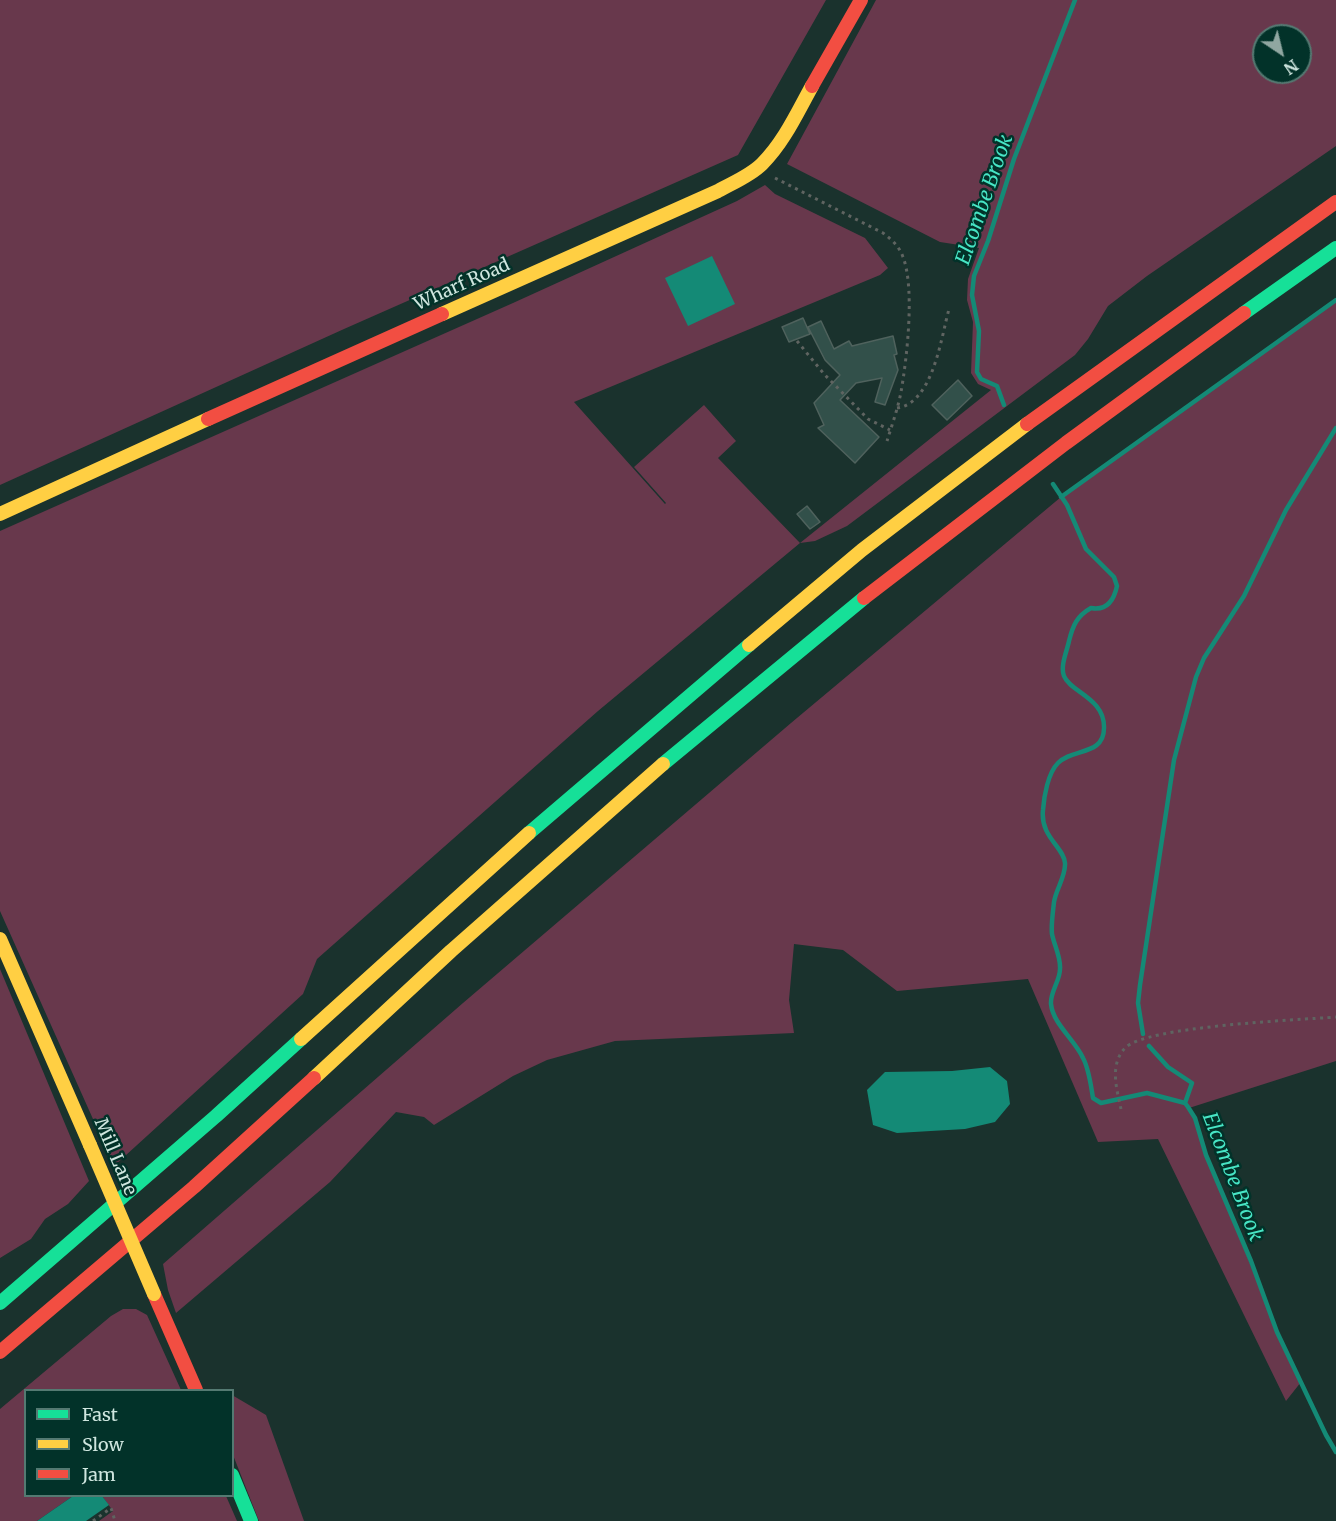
<!DOCTYPE html>
<html>
<head>
<meta charset="utf-8">
<style>
  body { margin:0 }
  #map { position:relative; width:1336px; height:1521px; overflow:hidden; background:#1a322d; font-family:Merriweather,serif }
  canvas { display:block }
  .legend { position:absolute; left:24px; top:1389px; width:210px; height:108px; box-sizing:border-box; background:#023229; border:2px solid #547a72; margin:0; padding:8px 10px; list-style:none; font-size:18px; color:#cfe6df }
  .legend li { display:flex; align-items:center; gap:12px; height:30px }
  .legend b { width:30px; border:2px solid #547a72 }
  .north { position:absolute; left:1252px; top:24px; width:60px; height:60px; box-sizing:border-box; background:#023229; border:2px solid #547a72; border-radius:50%; rotate:145deg; font-size:16px; font-weight:700; line-height:24px; text-align:center; color:#cfe6df }
  .north::after { content:''; display:block; margin:auto; width:21px; height:27px; background:#90a7a1; clip-path:polygon(50% 0,100% 100%,50% 72%,0 100%) }
</style>
</head>
<body>
<div id="map">
<canvas width="1336" height="1521"></canvas>
<ul class="legend">
<li><b style="height:8px;background:#16e098"></b>Fast</li>
<li><b style="height:8px;background:#ffcf43"></b>Slow</li>
<li><b style="height:8px;background:#f24e42"></b>Jam</li>
</ul>
<div class="north">N</div>
</div>
<script>
const ctx = document.querySelector('canvas').getContext('2d');
ctx.lineJoin = 'round';
function paint(path, color) { ctx.fillStyle = color; ctx.fill(path, 'evenodd'); }
function stroke(path, color, width, dash) { ctx.strokeStyle = color; ctx.lineWidth = width; ctx.lineCap = dash ? 'butt' : 'round'; ctx.setLineDash(dash || []); ctx.stroke(path); }
function label(font, color, halo, rows, align = 'center') {
  ctx.font = font + ' Merriweather,serif'; ctx.lineWidth = 5; ctx.setLineDash([]); ctx.textBaseline = 'middle'; ctx.strokeStyle = halo; ctx.fillStyle = color; for (const [text, x, y, turn = 0] of rows) {
    ctx.save(); ctx.translate(x, y); ctx.rotate((+turn || 0) * Math.PI / 180); ctx.textAlign = isNaN(turn) ? turn : align; if (halo) ctx.strokeText(text, 0, 0); ctx.fillText(text, 0, 0); ctx.restore();
  }
}
paint(new Path2D(`
  M0,0H826L738,155L344,329L0,485Z
  M876,0H1336V146L1147,276L1108,306L1088,339L1075,355L847,526L815,541L800,543L598,711L317,959L303,994L114,1166L0,911V531L513,303L737,201L765,185L775,194L865,238L888,268L880,275L574,402L665,504L666,503L634,467L704,405L736,441L718,458L800,543L991,390L978,384L971,373L973,322L967,300L968,279L979,248L940,242L787,164ZM1264,36H1300V72H1264Z
  M1336,300V1061L1189,1108C1202,1129 1206,1156 1216,1180C1244,1248 1271,1316 1301,1382L1286,1401L1158,1139L1098,1142L1028,979L897,991L843,950L794,944L789,1000L794,1033L615,1041L547,1060L513,1076L434,1125L424,1117L396,1112L330,1182L176,1313L168,1290L163,1264L463,1003L791,723L1061,497Z
  M0,969L89,1181L68,1204L45,1219L31,1239L0,1258Z
  M123,1309H136L147,1315L181,1390H26V1496H73L37,1521H0V1409L111,1316Z
  M232,1395L266,1415L304,1521H259L233,1455Z
  M102,1496H226L237,1521H99L113,1511Z`), '#68384c');
paint(new Path2D(`
  M712,256L735,304L688,326L665,278Z
  M990,1067L1007,1081L1010,1104L995,1122L965,1129L897,1133L873,1125L867,1090L885,1072L952,1071Z
  M73,1496H102L109,1505L86,1521H37Z`), '#148a76');
stroke(new Path2D(`
  M1004,405L997,386L981,379L977,372L979,331L972,295L974,276L988,241L1014,159L1075,0
  M1053,484L1067,505L1086,549L1114,577L1117,586C1114,600 1107,611 1091,608C1077,616 1073,625 1069,641C1067,651 1060,666 1064,676C1070,692 1105,698 1104,728C1104,756 1072,748 1058,763C1048,773 1044,796 1043,810C1040,837 1064,847 1065,863C1066,876 1056,889 1054,902C1053,912 1051,924 1052,934C1054,945 1061,957 1060,969C1060,981 1050,992 1051,1004C1053,1024 1075,1040 1083,1058C1089,1069 1091,1086 1093,1098L1101,1103L1147,1093L1185,1103L1188,1107L1195,1118L1206,1155L1251,1261L1277,1332L1326,1435L1336,1452
  M1061,497L1336,300
  M1143,1034L1138,1003L1140,985L1174,760L1196,677L1204,658L1244,596L1286,510L1336,428
  M1149,1046L1168,1067L1192,1083L1185,1103`), '#148a76', 4.5);
const building = new Path2D(`
  M803,318L810,334L789,342L782,327Z
  M821,321L834,349L849,341L852,346L893,336L897,354L894,355L898,370L885,405L875,402L882,378L856,383L840,400L879,437L855,463L818,428L824,425L814,403L840,375L825,360L808,327Z
  M958,380L972,396L947,420L932,405Z
  M807,506L820,522L810,529L797,514Z`);
paint(building, '#32504a');
stroke(building, '#4f625d', 1.5);
stroke(new Path2D(`
  M775,178L883,233C892,240 899,246 903,257C915,288 907,358 901,392C898,408 892,425 887,441
  M797,341L824,374L868,419L890,430
  M897,408C933,403 941,338 949,309
  M1121,1109C1117,1090 1109,1065 1125,1048C1146,1026 1299,1020 1336,1017
  M93,1521L111,1508L115,1521`), '#5f6461', 3, [3, 4.5]);
stroke(new Path2D(`
  M1244,313L1336,248
  M663,764L864,598
  M529,833L749,645
  M0,1303L216,1116L301,1039
  M232,1475L251,1521`), '#16e098', 14);
stroke(new Path2D(`
  M442,314L718,191C732,183 750,176 762,164C784,142 797,113 812,86
  M0,514L208,419
  M749,645L862,550L1027,424
  M0,939L90,1145
  M301,1039L529,833
  M314,1078L451,951L663,764`), '#ffcf43', 14);
stroke(new Path2D(`
  M812,86L861,0
  M208,419L442,314
  M1027,424L1336,202
  M864,598L1066,443L1244,313
  M154,1294L196,1390
  M0,1352L194,1187L314,1078`), '#f24e42', 14);
stroke(new Path2D(`
  M90,1145L154,1294`), '#ffcf43', 14);
label('18px', '#cfe6df', '#023229', [
  ["Wharf Road",462,285,-24],
  ["Mill Lane",115,1157,67]
]);
label('italic 20px', '#47e5c5', '#023229', [
  ["Elcombe Brook",985,200,-71],
  ["Elcombe Brook",1232,1177,69]
]);
</script>
</body>
</html>
